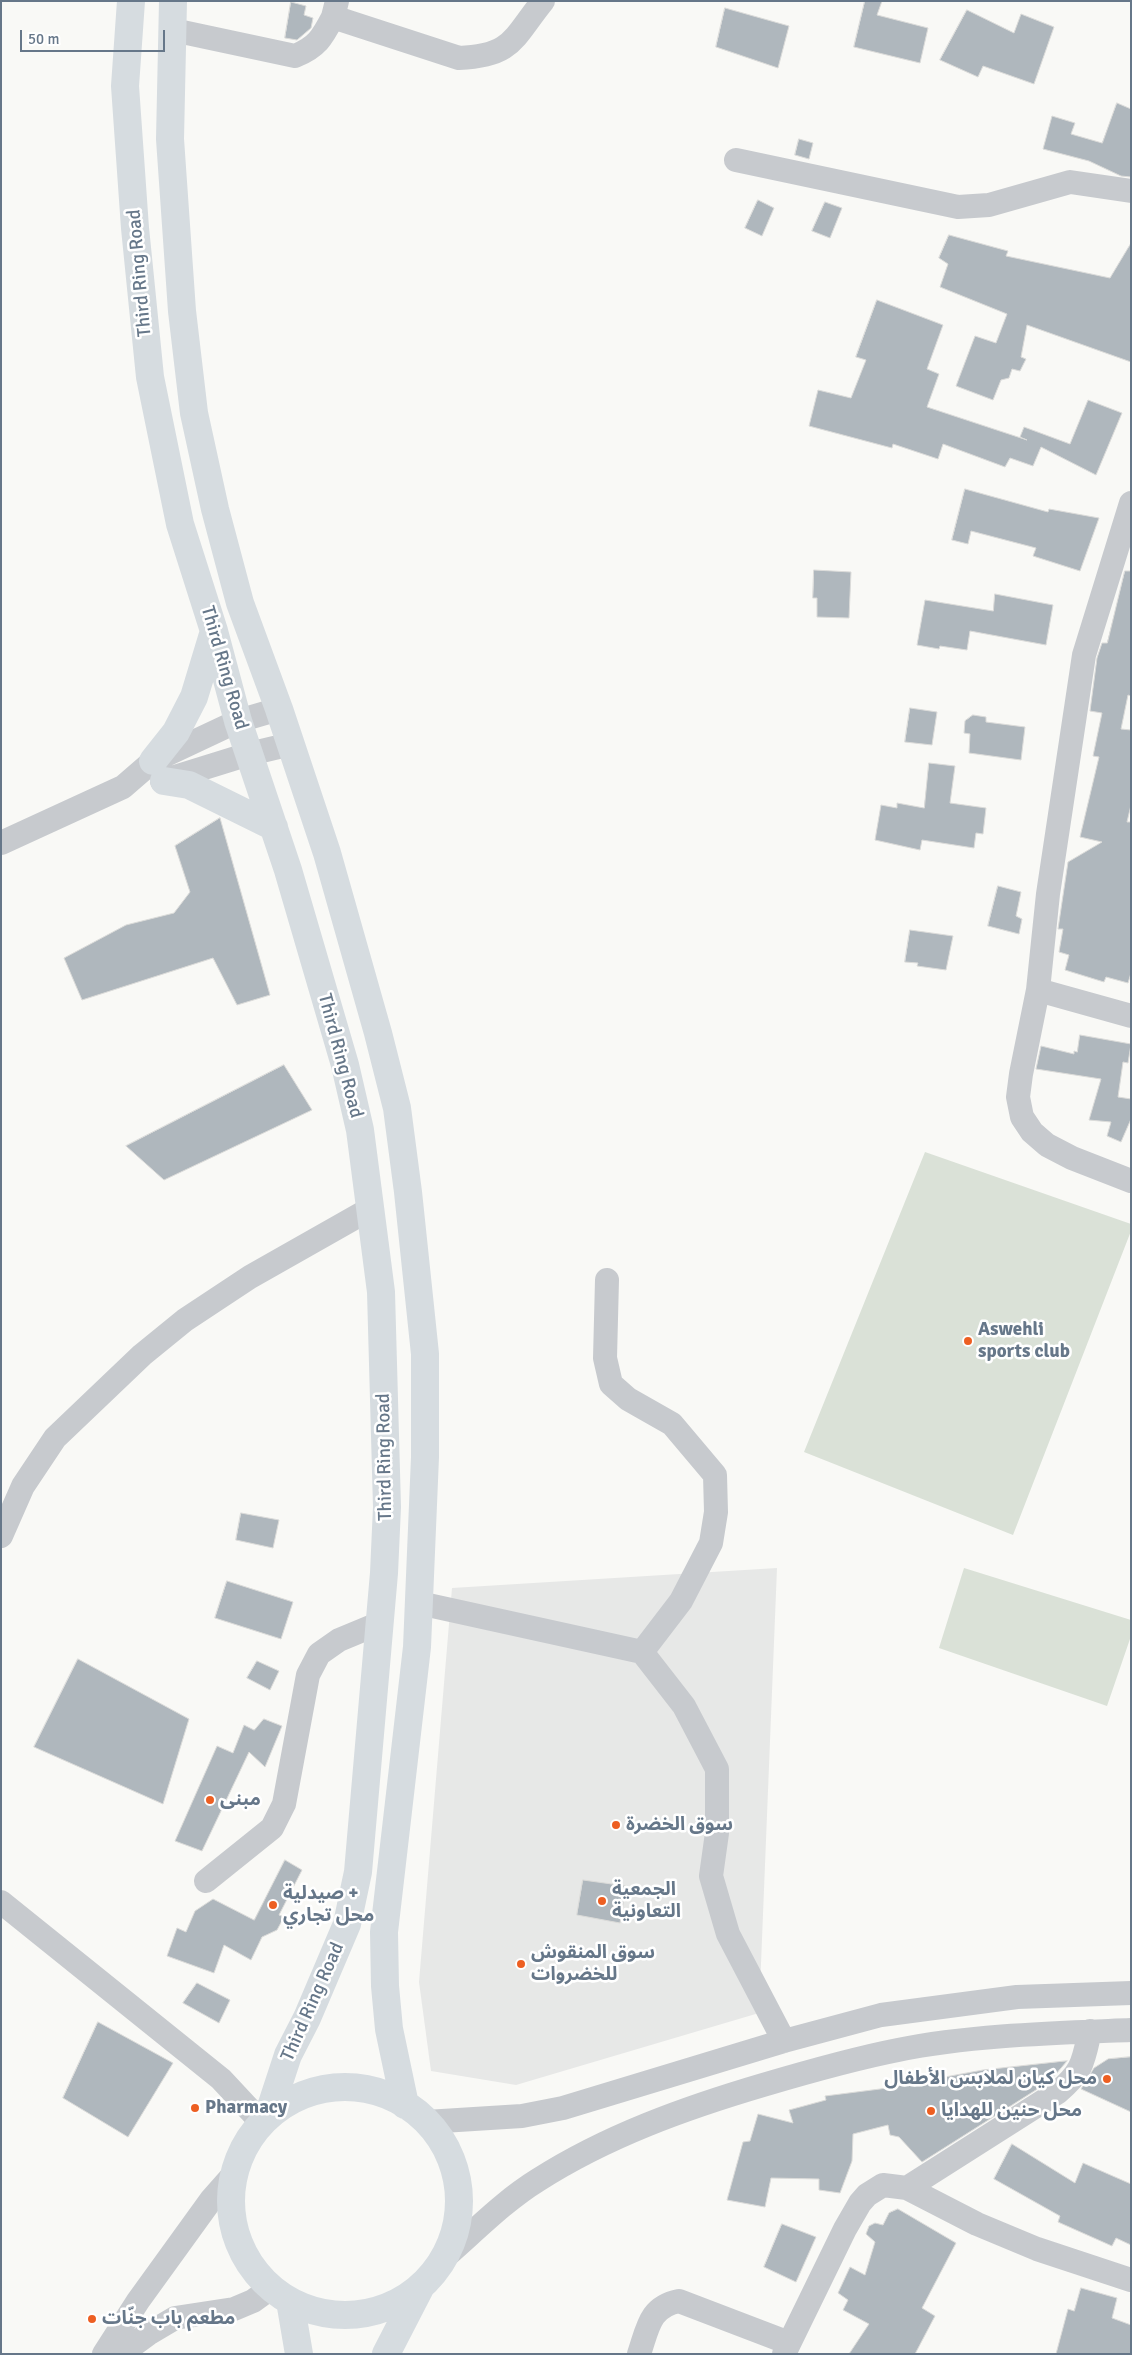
<!DOCTYPE html>
<html>
<head>
<meta charset="utf-8">
<style>
  body { margin:0 }
  #map { position:relative; width:1132px; height:2355px; overflow:hidden; background:#f9f9f6; font-family:Signika,sans-serif }
  canvas { display:block }
  .frame { position:absolute; inset:0; border:2px solid #667789; pointer-events:none }
  .scale { position:absolute; left:20px; top:30px; width:145px; height:22px; box-sizing:border-box; border:2px solid #667789; border-top:0; padding-left:6px; font-size:15px; line-height:18px; white-space:nowrap; color:#667789; -webkit-text-stroke:4px #fff; paint-order:stroke }
</style>
</head>
<body>
<div id="map">
<canvas width="1132" height="2355"></canvas>
<div class="frame"></div>
<div class="scale">50 m</div>
</div>
<script>
const ctx = document.querySelector('canvas').getContext('2d');
ctx.lineJoin = 'round';
function paint(path, color) { ctx.fillStyle = color; ctx.fill(path, 'evenodd'); }
function stroke(path, color, width, dash) { ctx.strokeStyle = color; ctx.lineWidth = width; ctx.lineCap = dash ? 'butt' : 'round'; ctx.setLineDash(dash || []); ctx.stroke(path); }
function label(font, color, halo, rows, align = 'center') {
  ctx.font = font + ' Signika,"Noto Sans Arabic",sans-serif'; ctx.lineWidth = 5; ctx.setLineDash([]); ctx.textBaseline = 'middle'; ctx.strokeStyle = halo; ctx.fillStyle = color; for (const [text, x, y, turn = 0] of rows) {
    ctx.save(); ctx.translate(x, y); ctx.rotate((+turn || 0) * Math.PI / 180); ctx.textAlign = isNaN(turn) ? turn : align; if (halo) ctx.strokeText(text, 0, 0); ctx.fillText(text, 0, 0); ctx.restore();
  }
}
paint(new Path2D(`
  M777,1568L759,2013L516,2085L431,2071L419,1982L452,1588Z`), '#e7e8e7');
paint(new Path2D(`
  M925,1152L1131,1224V1231L1013,1535L804,1452Z
  M964,1568L1131,1620V1636L1107,1706L939,1648Z`), '#dae1d7');
const building = new Path2D(`
  M865,1H882L877,15L928,28L920,63L854,47Z
  M291,2L306,6L304,15L313,18L311,28L297,40L285,38Z
  M725,8L789,26L778,68L716,47Z
  M967,10L1014,33L1021,14L1054,27L1034,84L983,66L978,77L940,60Z
  M1117,103L1131,109V177L1121,176L1089,161L1043,149L1052,116L1075,123L1071,134L1102,143Z
  M799,139L813,143L809,159L795,155Z
  M758,200L774,208L762,236L745,228Z
  M825,202L842,208L830,238L812,231Z
  M949,235L1008,251L1006,256L1110,278L1131,243V362L1027,325L1021,357L1026,359L1020,371L1012,369L1009,378L1001,380L993,400L956,386L975,336L996,343L1007,314L940,287L948,264L939,258Z
  M877,300L943,325L927,369L939,374L927,407L1027,440L1020,437L1024,427L1070,444L1088,400L1122,413L1096,475L1041,447L1033,466L1010,458L1005,467L943,444L938,459L893,444L892,448L809,426L818,390L851,398L866,360L856,357Z
  M965,489L1048,512L1049,509L1099,518L1080,571L1033,556L1036,548L971,531L968,544L952,540Z
  M814,570L851,572L849,618L817,617V598H813Z
  M1125,571H1131V696L1128,695L1121,729L1131,730V805L1127,822H1131V973L1128,983L1106,977L1104,982L1065,970L1069,955L1059,952L1063,929H1058L1068,862L1102,842L1080,837L1099,757L1093,756L1102,713L1090,711L1097,658L1102,643H1107Z
  M995,594L1053,605L1046,645L970,631L967,650L940,646L939,649L917,645L925,600L993,611Z
  M910,708L937,712L932,745L905,742Z
  M973,715L986,717V722L1025,727L1021,760L969,753L970,734L964,733L965,721Z
  M929,763L955,766L950,803L986,808L983,834L976,833L974,848L922,840L920,850L875,840L881,805L897,808V803L924,808Z
  M220,818L270,995L237,1005L213,958L82,1000L64,958L126,925L174,913L190,892L175,846Z
  M998,886L1021,892L1016,916L1022,919L1019,934L988,926Z
  M910,930L953,936L946,970L917,966L918,963L905,962Z
  M1080,1035L1131,1044L1128,1063L1123,1062L1118,1097L1131,1099V1119L1121,1142L1107,1136L1111,1122L1089,1120L1101,1079L1036,1069L1041,1046L1074,1054V1051L1077,1052Z
  M284,1065L312,1110L164,1180L126,1146Z
  M241,1513L279,1520L273,1548L236,1540Z
  M227,1581L293,1602L281,1639L215,1618Z
  M78,1659L189,1719L163,1804L34,1747Z
  M257,1661L279,1671L270,1690L247,1678Z
  M264,1719L282,1726L265,1767L249,1752L202,1851L175,1841L217,1746L233,1753L244,1725L254,1730Z
  M285,1860L302,1870L279,1915L284,1917L277,1930L262,1937L251,1960L224,1945L214,1973L167,1956L177,1928L186,1932L195,1911L213,1899L254,1920Z
  M583,1880L626,1886L620,1923L577,1915Z
  M197,1983L230,2000L219,2023L183,2003Z
  M98,2022L173,2063L128,2137L63,2098Z
  M1131,2057V2112L1081,2089L1094,2068L1108,2059Z
  M1067,2061L1050,2081L922,2162L899,2137L890,2135L888,2125L853,2134L852,2161L840,2193L819,2190V2179L771,2178L765,2207L727,2200L743,2142L750,2141L758,2114L793,2123L789,2110L826,2100L825,2096L880,2089L983,2070Z
  M1012,2144L1075,2183L1083,2163L1131,2184V2245L1116,2238L1112,2246L1058,2222L1060,2216L994,2179Z
  M898,2209L956,2243L922,2308L935,2316L915,2354H849L869,2324L843,2310L848,2300L838,2293L850,2267L865,2275L875,2242L866,2234L869,2226L875,2223L883,2225L889,2213Z
  M782,2224L816,2237L796,2282L764,2267Z
  M1081,2288L1117,2298L1112,2318L1131,2325V2354H1056L1068,2309L1074,2311Z`);
paint(building, '#afb7bd');
stroke(building, '#dbdbd9', 1);
stroke(new Path2D(`
  M337,1L333,17L459,58C513,56 513,38 543,1
  M173,30L295,56C317,47 322,38 333,17
  M736,160L958,207L989,205L1070,182L1131,191
  M1131,503L1084,655L1048,894L1038,990L1021,1074L1018,1097L1022,1117L1032,1132L1047,1145L1072,1158L1131,1181
  M162,781L249,754L291,744
  M1,843L123,787L153,761L238,721L279,709
  M1038,990L1131,1016
  M607,1280L605,1358L611,1384L628,1399L672,1424L715,1475L716,1512L711,1543L681,1601L642,1652
  M1,1536L23,1486L55,1438L142,1355L185,1320L250,1277L370,1209
  M419,1603L642,1652L684,1706L717,1769V1833L711,1876L728,1934L784,2041
  M206,1881L272,1828L284,1804L308,1675L319,1654L339,1640L380,1623
  M1,1902L221,2079L262,2123
  M426,2122L522,2116L563,2108L784,2041L881,2015L1017,1997L1131,1993
  M907,2188L1058,2092C1083,2071 1083,2062 1090,2031
  M445,2257C475,2231 504,2201 538,2180C607,2136 685,2108 763,2085C807,2072 852,2059 898,2050C970,2035 1057,2033 1131,2030
  M104,2354L138,2301L211,2200L234,2174
  M121,2354L148,2334L175,2318L234,2309L253,2301L271,2288
  M639,2354C648,2328 649,2307 679,2301L789,2343
  M784,2354L845,2229L860,2203L867,2195L883,2185L907,2188L977,2224L1037,2249L1131,2280`), '#c7cace', 24);
stroke(new Path2D(`
  M131,1L125,86L135,228L150,377L180,524L214,631L238,721L288,870L345,1065L360,1130L381,1292L387,1507L384,1573L358,1872L347,1924L307,2018L288,2055L268,2116
  M173,1L170,139L182,311L194,413L215,509L240,603L279,709L327,853L378,1033L397,1108L408,1192L425,1354V1457L417,1647L384,1932L385,1986L389,2029L405,2105
  M153,761L176,732L194,697L214,631
  M164,781L189,785L274,827
  M231 2201a114 114 0 1 1 228 0a114 114 0 1 1-228 0Z
  M290,2301L299,2354
  M386,2354L420,2288`), '#d6dce0', 28);
for (const [x, y, r, color] of [
  [968,1341,5,"#ed5f22"],
  [210,1800,5,"#ed5f22"],
  [616,1825,5,"#ed5f22"],
  [602,1901,5,"#ed5f22"],
  [273,1905,5,"#ed5f22"],
  [521,1964,5,"#ed5f22"],
  [1107,2079,5,"#ed5f22"],
  [195,2108,5,"#ed5f22"],
  [931,2111,5,"#ed5f22"],
  [92,2319,5,"#ed5f22"]
]) { const dot = new Path2D(); dot.arc(x, y, r, 0, 2 * Math.PI); ctx.fillStyle = color; ctx.fill(dot); stroke(dot, '#fff', 2); }
label('19px', '#667789', '#fff', [
  ["Third Ring Road",140,273,-95],
  ["Third Ring Road",224,668,74],
  ["Third Ring Road",340,1056,75],
  ["Third Ring Road",385,1457,-91],
  ["Third Ring Road",313,2002,-66]
]);
label('bold 19px', '#667789', '#fff', [
  ["Aswehli",978,1330],
  ["sports club",978,1352],
  ["مبنى",220,1800],
  ["سوق الخضرة",626,1825],
  ["الجمعية",612,1890],
  ["التعاونية",612,1912],
  ["صيدلية +",283,1894],
  ["محل تجاري",283,1916],
  ["سوق المنقوش",531,1953],
  ["للخضروات",531,1975],
  ["محل كيان لملابس الأطفال",1097,2079,"right"],
  ["Pharmacy",205,2108],
  ["محل حنين للهدايا",941,2111],
  ["مطعم باب جنّات",102,2319]
], 'left');
</script>
</body>
</html>
